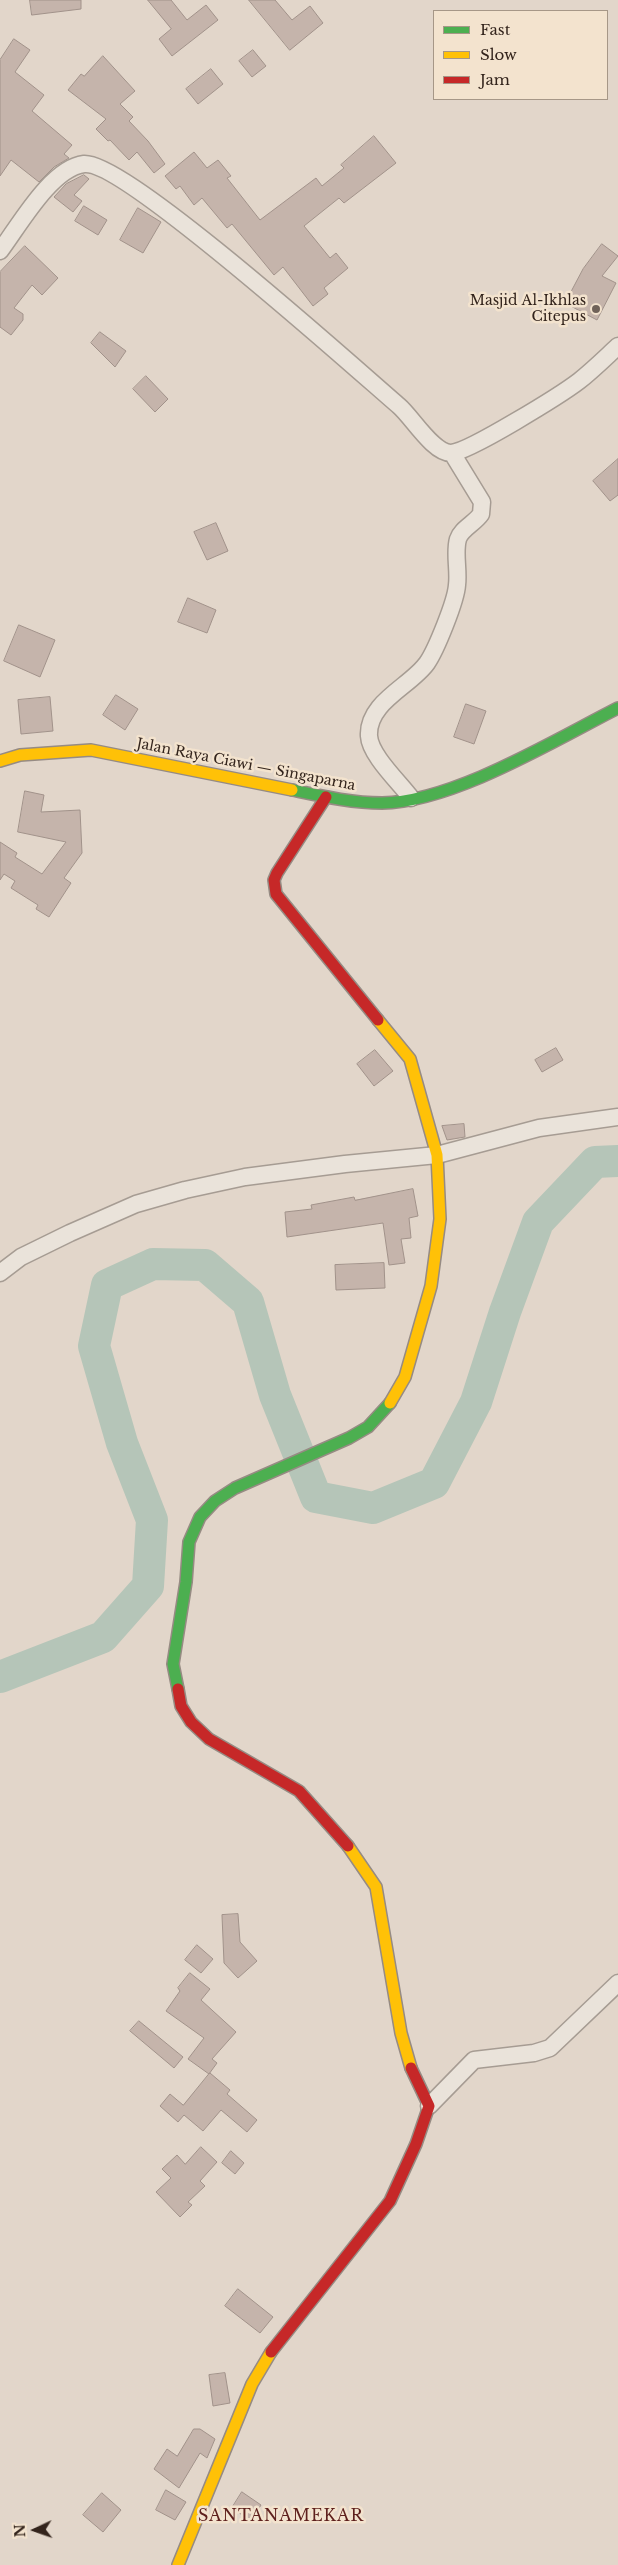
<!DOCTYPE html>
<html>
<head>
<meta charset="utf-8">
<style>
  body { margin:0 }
  #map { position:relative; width:618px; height:2565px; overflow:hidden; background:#e2d6ca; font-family:"Libre Baskerville",serif }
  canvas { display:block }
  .legend { position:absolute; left:433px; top:10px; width:175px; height:90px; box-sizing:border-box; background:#f3e3ce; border:1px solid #a69787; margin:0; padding:6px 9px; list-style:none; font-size:15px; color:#33241c }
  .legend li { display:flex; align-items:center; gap:10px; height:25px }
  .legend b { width:25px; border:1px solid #a69787 }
  .north { position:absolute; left:10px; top:2505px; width:50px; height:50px; -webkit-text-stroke:4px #f3e3ce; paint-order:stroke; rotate:267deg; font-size:14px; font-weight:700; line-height:20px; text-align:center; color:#33241c }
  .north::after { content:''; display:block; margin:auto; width:18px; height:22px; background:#33241c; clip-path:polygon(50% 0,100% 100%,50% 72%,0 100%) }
</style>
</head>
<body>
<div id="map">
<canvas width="618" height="2565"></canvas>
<ul class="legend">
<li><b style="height:6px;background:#4caf50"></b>Fast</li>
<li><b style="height:6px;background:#ffc107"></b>Slow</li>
<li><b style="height:6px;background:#c62828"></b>Jam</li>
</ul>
<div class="north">N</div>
</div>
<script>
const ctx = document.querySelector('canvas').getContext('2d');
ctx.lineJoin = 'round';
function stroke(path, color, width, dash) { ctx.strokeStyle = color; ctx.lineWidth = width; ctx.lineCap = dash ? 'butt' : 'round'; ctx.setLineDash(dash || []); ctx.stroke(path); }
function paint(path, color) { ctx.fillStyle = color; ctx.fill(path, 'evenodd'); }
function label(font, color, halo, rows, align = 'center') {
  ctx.font = font + ' "Libre Baskerville",serif'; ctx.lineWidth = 5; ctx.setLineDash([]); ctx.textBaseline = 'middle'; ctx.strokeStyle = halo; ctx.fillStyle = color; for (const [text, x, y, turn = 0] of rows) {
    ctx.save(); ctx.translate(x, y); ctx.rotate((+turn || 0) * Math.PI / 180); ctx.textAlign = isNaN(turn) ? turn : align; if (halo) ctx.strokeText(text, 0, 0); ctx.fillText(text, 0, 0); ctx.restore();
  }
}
stroke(new Path2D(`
  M0,1677L103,1637L148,1586L152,1520L122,1443L94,1346L107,1285L153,1264L205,1265L248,1302L275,1395L316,1497L373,1508L434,1483L476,1402L505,1312L538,1222L595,1162L618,1161`), '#b5c5b8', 32);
const building = new Path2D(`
  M30,0H81V9L32,15Z
  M148,0H171L187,20L206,5L218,20L172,56L159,39L171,29Z
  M249,0H275L292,20L310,6L323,23L290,50Z
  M14,39L30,50L15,72L44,95L32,111L72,145L64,154L69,158L54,167L39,182L11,160L0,176V60Z
  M253,50L266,66L252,77L239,61Z
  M103,56L135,91L120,104L133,117L129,121L148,141L165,164L154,173L137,152L129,160L110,140L108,141L96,129L106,119L68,90L81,74L84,76Z
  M211,69L223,84L198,104L186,89Z
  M374,136L396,163L344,203L339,198L304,226L330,258L336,253L348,268L324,288L328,294L313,306L283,267L274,275L232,224L227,228L202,198L194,205L180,186L176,189L165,176L194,152L207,168L218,160L231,176L227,178L260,220L316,178L322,186L344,168L341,165Z
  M84,175L89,179L74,195L82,201L73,212L54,197L66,184Z
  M84,206L107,220L98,235L75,221Z
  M138,208L161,222L143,253L120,240Z
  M602,244L618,256L602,276L616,283L597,320L565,303L583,269Z
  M25,246L58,278L42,295L32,285L14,308L23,314V320L11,335L0,327V272Z
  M100,332L126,351L115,367L91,343Z
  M146,376L168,399L155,412L133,389Z
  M618,459V495L610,501L593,481Z
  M216,523L228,551L207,560L194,532Z
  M188,598L216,610L207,633L178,622Z
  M19,625L55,640L40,677L4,661Z
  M116,695L138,709L125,730L103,715Z
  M50,697L53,731L21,734L18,700Z
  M466,704L486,711L474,744L454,737Z
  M25,791L44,795L41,812L80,810L82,853L64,878L71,883L49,917L36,909L38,905L11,888L15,881L4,874L0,880V842L17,853L15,857L42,874L66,842L18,832Z
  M556,1048L563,1060L542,1072L535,1060Z
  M375,1050L393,1071L374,1086L357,1064Z
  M464,1124L465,1137L447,1140L442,1126Z
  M413,1189L418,1216L409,1218L411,1238L401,1239L405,1263L389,1265L383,1223L287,1237L285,1212L312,1209L311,1205L354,1197L355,1200Z
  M384,1263L385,1288L336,1290L335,1265Z
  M238,1914L240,1942L257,1961L238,1978L224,1963L222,1915Z
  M197,1945L213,1959L201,1973L185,1960Z
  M190,1973L210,1989L201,2000L236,2032L212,2059L217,2063L209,2074L188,2059L204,2038L166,2011L180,1991L178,1988Z
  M139,2021L183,2057L174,2068L130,2031Z
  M210,2073L230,2090L227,2094L257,2120L247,2132L221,2110L203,2131L184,2115L178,2122L160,2106L170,2094L183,2105Z
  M201,2147L217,2162L200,2181L205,2186L188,2202L192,2205L180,2217L156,2192L171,2178L162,2169L177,2155L185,2164Z
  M231,2151L244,2163L235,2174L222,2163Z
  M238,2289L273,2317L260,2333L225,2306Z
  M225,2373L230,2403L213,2406L209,2375Z
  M194,2429H200L215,2439L207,2458L200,2453L179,2488L154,2469L167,2449L177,2456Z
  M166,2490L186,2502L175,2520L156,2510Z
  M242,2492L261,2505L251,2521L232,2508Z
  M102,2493L121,2510L103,2532L83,2515Z`);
paint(building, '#c5b4ab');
stroke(building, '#a1928a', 1);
const street = new Path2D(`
  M0,251C19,226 51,168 84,164C124,160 356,369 399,406C412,417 433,453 451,453C469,452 562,394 579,381C593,370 605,358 618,346
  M411,798C399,782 370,755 369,736C367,702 411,686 427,663C436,650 456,601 457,585C459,570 454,553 458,539C461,529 475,523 481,514L482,502L452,453
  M0,1273L21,1257L70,1233L136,1204L185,1190L245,1177L345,1164L437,1155L539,1128L618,1117
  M429,2106L474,2060L534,2053L550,2048L618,1983`);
const fast = new Path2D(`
  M292,790C321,796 352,803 382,803C453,802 555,740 618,708
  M178,1689L173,1664L186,1582L189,1542L200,1517L215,1501L235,1488L349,1438L368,1427L390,1403`);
const slow = new Path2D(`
  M0,761L20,755L91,750L292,790
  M378,1020L410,1059L437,1155L440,1219L431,1286L405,1377L390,1403
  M348,1846L376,1887L401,2033L411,2068
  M178,2565L252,2384L271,2352`);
const jam = new Path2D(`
  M326,797L277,873L274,880L276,894L378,1020
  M178,1689L181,1706L191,1722L209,1739L299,1791L348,1846
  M271,2352L390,2201L416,2144L429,2106L411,2068`);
stroke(street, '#a69c93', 19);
stroke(fast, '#968b83', 14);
stroke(slow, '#968b83', 14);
stroke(jam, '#968b83', 14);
stroke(street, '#eae3da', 16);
stroke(fast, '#4caf50', 11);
stroke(slow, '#ffc107', 11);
stroke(jam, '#c62828', 11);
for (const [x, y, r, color] of [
  [596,309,5,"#706259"]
]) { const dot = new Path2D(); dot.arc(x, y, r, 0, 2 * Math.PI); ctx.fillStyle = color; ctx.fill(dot); stroke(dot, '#f3e3ce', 2); }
label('14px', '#33241c', '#f3e3ce', [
  ["Masjid Al-Ikhlas",586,301],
  ["Citepus",586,317]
], 'right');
label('14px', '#33241c', '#f3e3ce', [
  ["Jalan Raya Ciawi — Singaparna",246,765,11]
]);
ctx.letterSpacing = '1px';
label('16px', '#5e201d', '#f3e3ce', [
  ["SANTANAMEKAR",281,2516]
]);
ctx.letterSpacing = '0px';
</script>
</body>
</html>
